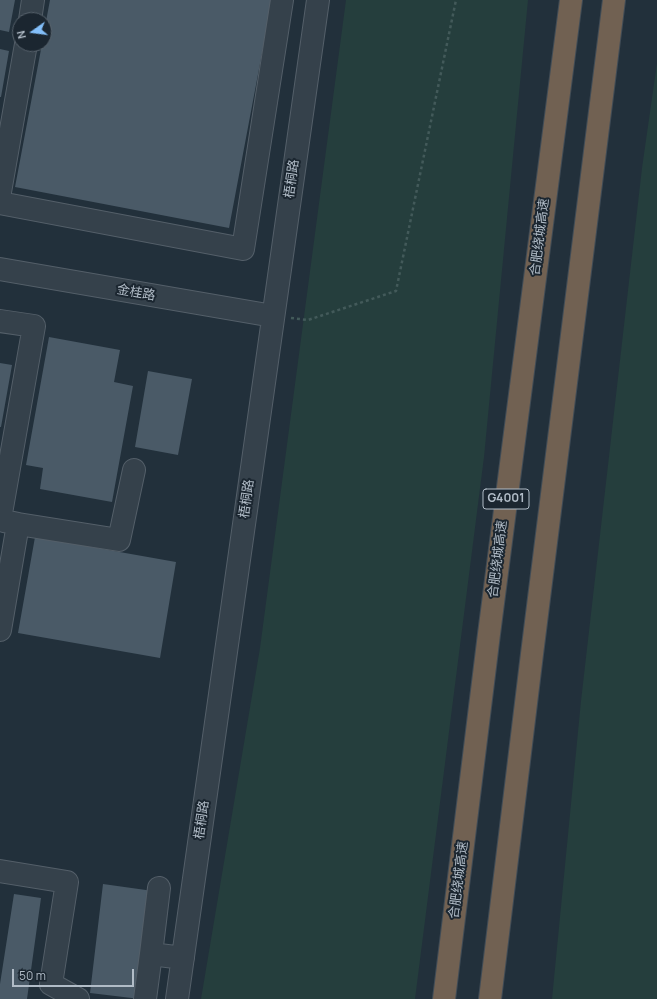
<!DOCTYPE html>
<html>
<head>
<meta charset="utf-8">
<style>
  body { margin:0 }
  #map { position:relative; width:657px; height:999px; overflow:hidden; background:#22303b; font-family:Manrope,sans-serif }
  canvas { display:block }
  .north { position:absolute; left:12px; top:12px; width:40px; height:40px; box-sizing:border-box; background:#1b2630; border:1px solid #57626c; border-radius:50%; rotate:256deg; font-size:11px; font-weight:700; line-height:16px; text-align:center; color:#b1bcc7 }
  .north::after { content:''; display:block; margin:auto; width:14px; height:18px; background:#83bffa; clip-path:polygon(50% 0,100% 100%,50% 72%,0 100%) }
  .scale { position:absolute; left:12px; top:969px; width:122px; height:18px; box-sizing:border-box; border:2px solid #b1bcc7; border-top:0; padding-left:5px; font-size:12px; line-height:14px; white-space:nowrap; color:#b1bcc7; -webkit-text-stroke:3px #1b2630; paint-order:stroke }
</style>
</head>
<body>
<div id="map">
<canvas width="657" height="999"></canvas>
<div class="north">N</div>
<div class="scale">50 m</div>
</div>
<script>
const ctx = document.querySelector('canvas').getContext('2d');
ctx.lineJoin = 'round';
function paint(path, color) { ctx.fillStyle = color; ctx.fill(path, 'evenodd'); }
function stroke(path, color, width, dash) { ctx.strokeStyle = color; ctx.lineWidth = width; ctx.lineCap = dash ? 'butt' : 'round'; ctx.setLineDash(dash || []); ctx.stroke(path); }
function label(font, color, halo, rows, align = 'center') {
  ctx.font = font + ' Manrope,"Noto Sans SC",sans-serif'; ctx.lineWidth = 4; ctx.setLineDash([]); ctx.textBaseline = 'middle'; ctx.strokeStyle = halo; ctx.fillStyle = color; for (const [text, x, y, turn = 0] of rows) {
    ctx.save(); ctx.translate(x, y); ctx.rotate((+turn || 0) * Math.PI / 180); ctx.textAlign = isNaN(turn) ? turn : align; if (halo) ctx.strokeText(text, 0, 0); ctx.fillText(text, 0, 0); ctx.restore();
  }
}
paint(new Path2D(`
  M346,0H528L484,457L415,999H201L260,648Z
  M657,63V999H552L581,701L642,168Z`), '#253e3d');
paint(new Path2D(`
  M0,0H15L9,32L0,30Z
  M50,0H272L229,228L15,187L42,44H44V32Z
  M0,49L9,51L1,97H0Z
  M49,337L120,350L114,382L133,386L112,502L40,489L43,468L26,465Z
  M0,363L12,365L1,427H0Z
  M148,371L192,379L178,455L135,447Z
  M35,537L176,562L160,658L18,633Z
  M103,884L153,891L140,999L90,993Z
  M14,894L41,898L27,999H0V984Z`), '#4a5a67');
const minor = new Path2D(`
  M30,20L33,0
  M0,192L26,44
  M0,203L243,249L282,0
  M0,269L273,316
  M0,321L34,326L0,519
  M18,524L119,540L134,470
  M0,630L18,524L4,521
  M0,871L67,882L51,984L78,999
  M151,954L159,888
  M145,999L151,954L183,958
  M177,999L318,0`);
const highway = new Path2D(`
  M444,999L489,634L571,0
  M490,999L532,654L614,0`);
stroke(minor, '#545f69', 24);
stroke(highway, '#414c56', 24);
stroke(new Path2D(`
  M291,318L308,320L396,291L456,0`), '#435a5a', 2.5, [3, 3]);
stroke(minor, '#35414b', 22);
stroke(highway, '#716152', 22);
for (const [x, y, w] of [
  [506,499,46]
]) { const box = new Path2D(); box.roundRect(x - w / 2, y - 10, w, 20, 3); ctx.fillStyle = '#1b2630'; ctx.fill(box); stroke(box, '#b1bcc7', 1); }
label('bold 12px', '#b1bcc7', null, [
  ["G4001",506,499]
]);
label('13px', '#b1bcc7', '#1b2630', [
  ["梧桐路",292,179,-82],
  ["合肥绕城高速",540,237,-83],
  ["金桂路",136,293,10],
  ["梧桐路",247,499,-82],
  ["合肥绕城高速",498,559,-83],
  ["梧桐路",202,820,-82],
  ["合肥绕城高速",459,880,-83]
]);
</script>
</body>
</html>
